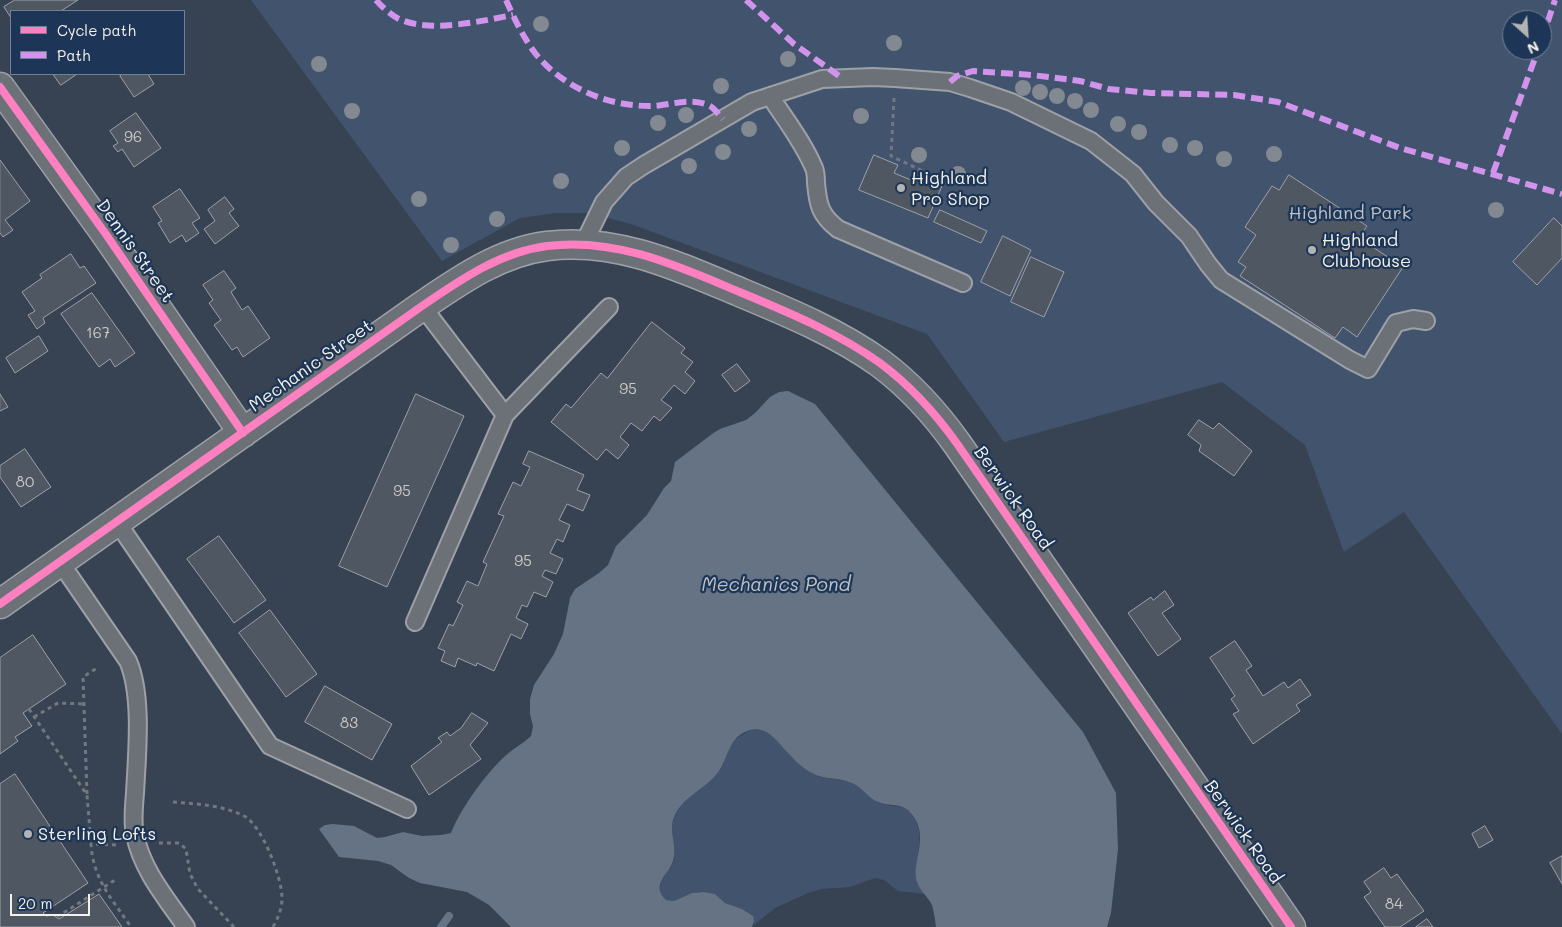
<!DOCTYPE html>
<html>
<head>
<meta charset="utf-8">
<style>
  body { margin:0 }
  #map { position:relative; width:1562px; height:927px; overflow:hidden; background:#374253; font-family:Mali,sans-serif }
  canvas { display:block }
  .legend { position:absolute; left:10px; top:10px; width:175px; height:65px; box-sizing:border-box; background:#1d3557; border:1px solid #738091; margin:0; padding:6px 9px; list-style:none; font-size:15px; color:#f4f1e8 }
  .legend li { display:flex; align-items:center; gap:10px; height:25px }
  .legend b { width:25px; border:1px solid #738091 }
  .north { position:absolute; left:1502px; top:10px; width:50px; height:50px; box-sizing:border-box; background:#1d3557; border:1px solid #738091; border-radius:50%; rotate:154deg; font-size:14px; font-weight:700; line-height:20px; text-align:center; color:#f4f1e8 }
  .north::after { content:''; display:block; margin:auto; width:18px; height:22px; background:#b2b4b4; clip-path:polygon(50% 0,100% 100%,50% 72%,0 100%) }
  .scale { position:absolute; left:10px; top:894px; width:80px; height:22px; box-sizing:border-box; border:2px solid #f4f1e8; border-top:0; padding-left:6px; font-size:15px; line-height:18px; white-space:nowrap; color:#f4f1e8; -webkit-text-stroke:4px #1d3557; paint-order:stroke }
</style>
</head>
<body>
<div id="map">
<canvas width="1562" height="927"></canvas>
<ul class="legend">
<li><b style="height:6px;background:#ff80c0"></b>Cycle path</li>
<li><b style="height:6px;background:#d193ec"></b>Path</li>
</ul>
<div class="north">N</div>
<div class="scale">20 m</div>
</div>
<script>
const ctx = document.querySelector('canvas').getContext('2d');
ctx.lineJoin = 'round';
function paint(path, color) { ctx.fillStyle = color; ctx.fill(path, 'evenodd'); }
function stroke(path, color, width, dash) { ctx.strokeStyle = color; ctx.lineWidth = width; ctx.lineCap = dash ? 'butt' : 'round'; ctx.setLineDash(dash || []); ctx.stroke(path); }
function label(font, color, halo, rows, align = 'center') {
  ctx.font = font + ' Mali,sans-serif'; ctx.lineWidth = 4.5; ctx.setLineDash([]); ctx.textBaseline = 'middle'; ctx.strokeStyle = halo; ctx.fillStyle = color; for (const [text, x, y, turn = 0] of rows) {
    ctx.save(); ctx.translate(x, y); ctx.rotate((+turn || 0) * Math.PI / 180); ctx.textAlign = isNaN(turn) ? turn : align; if (halo) ctx.strokeText(text, 0, 0); ctx.fillText(text, 0, 0); ctx.restore();
  }
}
paint(new Path2D(`
  M251,0H1562V734L1404,512L1344,552L1305,445L1222,382L1004,442L927,334L634,225L591,213H556L520,218L442,261ZM1512,20H1542V50H1512Z
  M751,730C755,730 759,729 763,730C773,732 780,746 788,753C793,759 811,774 818,776C829,780 841,778 852,783C864,788 871,800 883,804C898,809 905,801 915,820C926,840 913,860 917,880C918,885 922,890 924,894L898,891L884,880L875,878L850,887L821,889L808,893L775,908L754,925L752,916L742,909L725,903L715,894L704,892L692,893L674,901L666,900C652,885 666,877 673,863C679,850 669,836 673,822C679,797 706,790 719,771C733,751 724,742 751,730Z`), '#42546d');
paint(new Path2D(`
  M788,391L815,404L1083,732L1116,793L1118,849L1111,913L1107,927H936C935,920 934,912 932,905C928,897 920,891 917,882C911,863 928,841 915,819C903,799 893,809 876,801C866,796 862,786 849,782C839,778 825,779 816,775C805,770 797,763 789,754C778,743 768,725 750,730C728,737 730,755 719,771C706,790 681,796 673,820C669,834 678,847 673,861C669,875 650,884 666,900L674,901L692,893L704,892L715,894L725,903L742,909L753,916L754,921L752,927H511L489,905L467,892L420,883L409,878L391,865L378,861L339,857L319,829L325,825L333,824L354,826L377,838L385,837L403,832L422,836L441,835L451,833C461,808 485,775 504,757C512,749 523,744 531,736L533,726L530,714V699L534,685L554,654L563,634L570,598L575,589L599,573L608,565L616,546L647,515L664,488L671,481L675,462L712,434L720,429L746,420L755,413L770,397L779,392Z`), '#657385');
stroke(new Path2D(`
  M441,927L449,916`), '#657385', 8);
const building = new Path2D(`
  M15,0H78L61,11H11V18L4,7Z
  M53,74H77L61,85Z
  M123,74H148L154,84L134,97L120,76Z
  M136,113L161,148L134,167L122,149L118,152L113,146L118,143L110,131Z
  M874,155L898,165L894,173L916,182L918,176L942,186L928,218L859,190Z
  M0,160L30,201L5,220L13,230L3,237L0,233Z
  M1289,175L1367,226L1359,238L1403,267L1357,337L1343,327L1335,338L1240,276L1246,267L1238,262L1256,235L1245,227L1272,186L1279,190Z
  M180,189L200,218L192,223L199,233L186,242L182,235L170,243L158,223L162,221L153,207Z
  M225,197L234,209L229,213L239,226L215,244L204,229L215,221L208,210Z
  M940,210L987,231L981,243L934,222Z
  M1554,218L1562,226V258L1537,285L1513,262Z
  M1003,236L1031,250L1010,296L981,282Z
  M71,254L80,268L84,266L96,283L43,318L45,323L37,329L28,315L35,311L22,292L42,278L40,275Z
  M1031,257L1064,272L1044,317L1011,302Z
  M224,271L236,288L231,292L242,310L248,306L270,338L243,357L237,347L232,350L214,325L221,320L209,303L213,300L203,285Z
  M92,293L135,353L115,367L110,359L99,367L61,314Z
  M652,322L685,348L681,353L693,362L685,372L695,381L685,394L674,385L661,400L672,408L660,421L654,416L642,431L631,423L620,437L629,445L618,459L606,449L597,460L551,422L566,404L571,408L601,373L607,378Z
  M39,336L48,351L15,373L6,358Z
  M737,364L750,381L735,392L722,375Z
  M0,394L8,407L0,411Z
  M416,394L464,416L387,587L339,566Z
  M1199,420L1213,429L1219,423L1252,451L1234,476L1199,451L1201,445L1188,435Z
  M25,449L51,487L21,507L0,477V466Z
  M529,451L584,475L577,490L590,495L583,511L567,504L559,520L570,525L563,542L557,539L550,553L563,559L556,574L545,570L542,576L553,582L546,597L534,592L527,607L522,605L516,618L528,624L521,639L511,634L494,671L477,663L476,666L458,658L455,667L441,661L445,651L438,648L449,624L453,626L463,605L457,602L467,581L478,586L487,564L483,562L504,516L498,514L513,482L521,486L530,467L523,464Z
  M219,536L266,600L234,623L187,559Z
  M1165,591L1174,605L1162,613L1181,639L1158,656L1128,613L1151,597L1153,600Z
  M270,610L317,674L286,697L239,633Z
  M33,635L66,684L23,713L32,726L15,737L18,741L0,754V658Z
  M1235,641L1252,666L1246,670L1263,696L1284,682L1288,688L1300,679L1311,695L1296,705L1300,711L1253,744L1233,714L1239,711L1231,699L1235,696L1210,658Z
  M325,686L392,724L372,760L305,722Z
  M472,713L488,723L470,745L481,759L429,795L411,766L442,742L438,738L447,732L450,736L461,728Z
  M15,774L88,883L43,913L46,916L53,915L59,919L99,894L122,927H0V784Z
  M1485,826L1493,840L1479,848L1472,834Z
  M1562,856V884L1550,863Z
  M1384,868L1391,878L1397,874L1424,911L1400,927H1385L1364,897L1371,892L1364,882Z
  M1427,919L1433,927H1416Z`);
paint(building, '#4f5763');
stroke(building, '#9da1a7', 1);
const service = new Path2D(`
  M770,96C785,119 803,142 814,168C816,173 816,178 816,183C818,205 820,215 838,229L963,283
  M583,245L604,202L626,177L644,165L752,102L822,79L873,77L895,78L950,82L970,88L1011,102L1091,141L1133,174L1156,203L1189,236L1208,264L1221,280L1350,360L1368,369L1396,323L1413,319L1426,321
  M422,306L505,415
  M117,522L270,746L407,809
  M60,562L128,661C143,695 137,755 135,793C134,807 132,821 135,835C142,870 166,898 186,927
  M415,622L505,415L609,307`);
const minor = new Path2D(`
  M0,87L105,233L243,433
  M0,604L422,306C460,280 500,252 547,246C617,237 680,267 742,293C790,313 838,333 880,363C911,386 936,414 958,445L1291,927`);
stroke(service, '#9da1a7', 20);
stroke(minor, '#9da1a7', 31);
stroke(new Path2D(`
  M894,98L891,156L944,181
  M29,709L87,795L91,844
  M34,717L58,703L84,704
  M87,794L83,677L97,668
  M173,802C197,804 222,805 244,816C262,825 282,878 282,898C282,909 278,918 273,927
  M159,843H179L186,849L190,874L198,889L234,927
  M116,845L91,844C93,879 112,899 131,927
  M57,917L115,880`), '#72787f', 3, [4, 4]);
stroke(service, '#6c7177', 16);
stroke(minor, '#6c7177', 28);
stroke(new Path2D(`
  M376,0C382,7 389,13 397,18C428,34 481,21 513,15
  M506,0C514,18 523,37 535,53C563,88 609,107 653,106C671,105 692,97 710,106C714,108 719,115 723,119
  M746,0L794,44L842,78
  M1542,39L1555,0
  M950,82L957,76L973,71L1032,75L1080,81L1109,89L1151,93L1234,95L1253,98L1278,102L1400,148L1562,194
  M1493,173L1538,50`), '#d193ec', 6, [12, 6]);
stroke(new Path2D(`
  M0,87L105,233L243,433
  M0,604L422,306C460,280 500,252 547,246C617,237 680,267 742,293C790,313 838,333 880,363C911,386 936,414 958,445L1291,927`), '#ff80c0', 8);
ctx.fillStyle = '#828991';
for (const [x, y] of [
  [541,24],
  [894,43],
  [788,59],
  [319,64],
  [721,86],
  [1023,88],
  [1040,92],
  [1057,96],
  [1075,101],
  [1091,110],
  [352,111],
  [686,115],
  [861,116],
  [658,123],
  [1118,124],
  [749,129],
  [1139,132],
  [1170,145],
  [622,148],
  [1195,148],
  [723,152],
  [1274,154],
  [919,155],
  [1224,159],
  [689,166],
  [958,174],
  [561,181],
  [419,199],
  [1496,210],
  [497,219],
  [451,245]
]) { ctx.beginPath(); ctx.arc(x, y, 8, 0, 2 * Math.PI); ctx.fill(); }
for (const [x, y, r, color] of [
  [901,188,5,"#b2b4b4"],
  [1312,250,5,"#b2b4b4"],
  [28,834,5,"#b2b4b4"]
]) { const dot = new Path2D(); dot.arc(x, y, r, 0, 2 * Math.PI); ctx.fillStyle = color; ctx.fill(dot); stroke(dot, '#1d3557', 2); }
label('15px', '#cbcac7', null, [
  ["96",133,137],
  ["167",98,333],
  ["95",628,389],
  ["80",25,482],
  ["95",402,491],
  ["95",523,561],
  ["83",349,723],
  ["84",1394,904]
]);
label('18px', '#f4f1e8', '#1d3557', [
  ["Highland",911,178],
  ["Pro Shop",911,199],
  ["Highland",1322,240],
  ["Clubhouse",1322,261],
  ["Sterling Lofts",38,834]
], 'left');
label('18px', '#bfc3c4', '#1d3557', [
  ["Highland Park",1350,213]
]);
label('18px', '#f4f1e8', '#1d3557', [
  ["Dennis Street",135,251,55],
  ["Mechanic Street",311,366,-35],
  ["Berwick Road",1013,498,55],
  ["Berwick Road",1243,832,55]
]);
label('italic 19px', '#bdc1c2', '#1d3557', [
  ["Mechanics Pond",776,585]
]);
</script>
</body>
</html>
